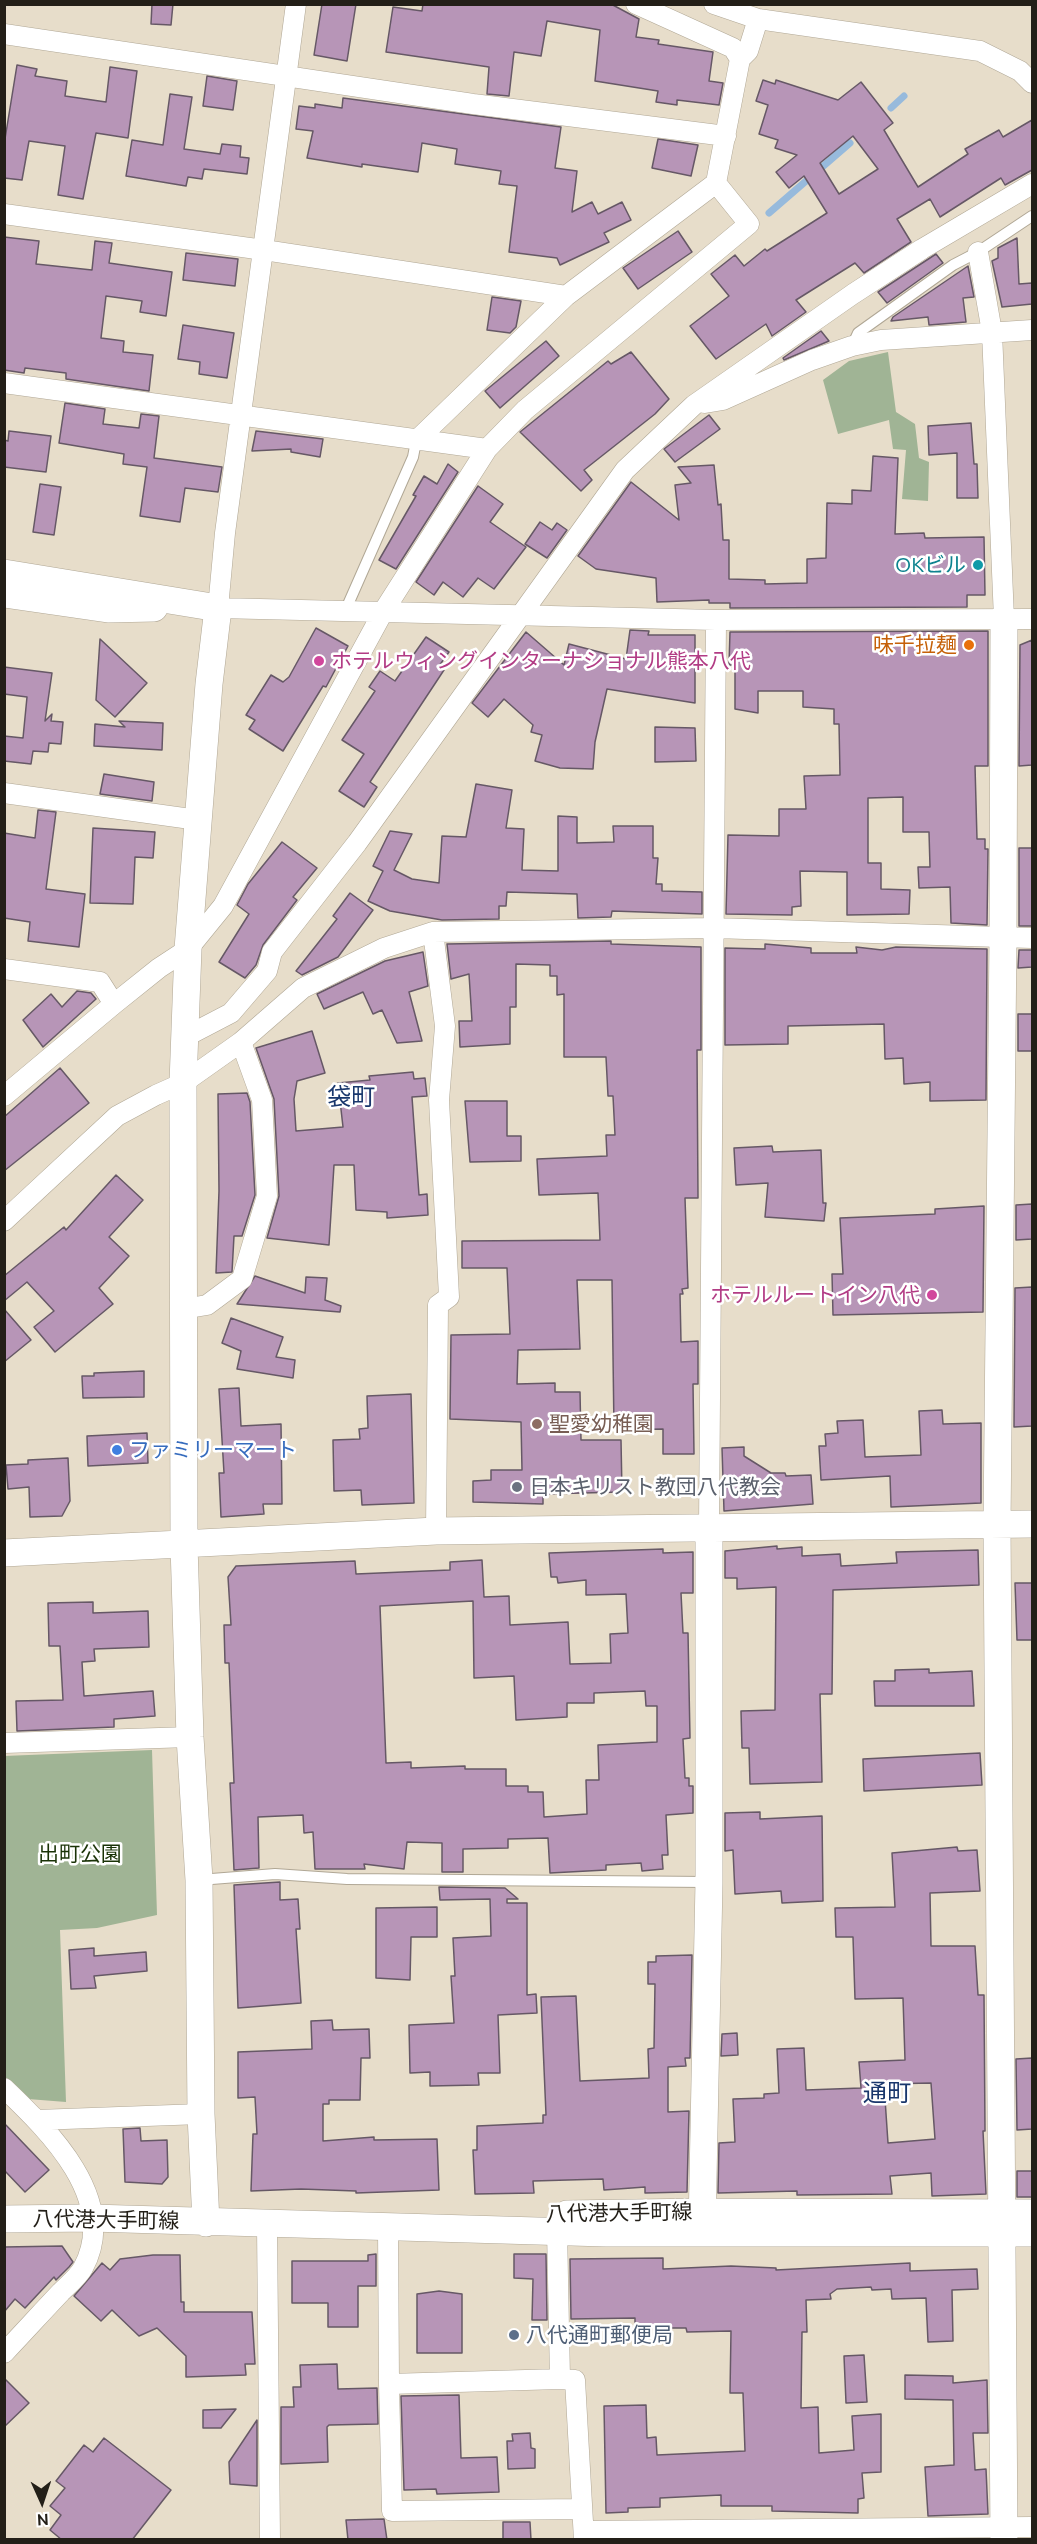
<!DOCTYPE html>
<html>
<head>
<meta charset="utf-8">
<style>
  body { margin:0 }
  #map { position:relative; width:1037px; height:2544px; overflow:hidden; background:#e7ddca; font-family:Ubuntu,sans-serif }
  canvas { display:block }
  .frame { position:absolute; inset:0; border:6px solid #231f18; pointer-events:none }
  .north { position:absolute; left:12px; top:2472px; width:60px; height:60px; -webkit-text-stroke:4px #fff; paint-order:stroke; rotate:177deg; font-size:16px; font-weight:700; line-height:24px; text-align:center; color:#231f18 }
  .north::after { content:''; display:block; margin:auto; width:21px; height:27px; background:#231f18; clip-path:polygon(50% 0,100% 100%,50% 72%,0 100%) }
</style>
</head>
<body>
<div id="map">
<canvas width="1037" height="2544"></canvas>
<div class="frame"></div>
<div class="north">N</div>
</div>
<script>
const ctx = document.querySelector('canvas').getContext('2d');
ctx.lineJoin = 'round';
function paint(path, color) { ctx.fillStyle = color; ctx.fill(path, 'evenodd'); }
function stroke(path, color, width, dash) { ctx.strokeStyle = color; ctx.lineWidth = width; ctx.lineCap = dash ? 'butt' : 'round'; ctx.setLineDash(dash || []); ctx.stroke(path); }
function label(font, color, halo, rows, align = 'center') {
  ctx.font = font + ' Ubuntu,"Noto Sans JP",sans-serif'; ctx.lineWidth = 5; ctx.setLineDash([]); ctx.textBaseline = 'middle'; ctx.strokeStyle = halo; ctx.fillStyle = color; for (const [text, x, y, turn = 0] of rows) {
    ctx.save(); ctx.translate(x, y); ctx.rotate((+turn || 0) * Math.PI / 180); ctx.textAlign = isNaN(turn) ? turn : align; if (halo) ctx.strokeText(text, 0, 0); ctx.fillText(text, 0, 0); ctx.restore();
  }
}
paint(new Path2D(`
  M888,352L896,412L915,424L919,458L929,462L928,501L902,499L906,450L893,449L889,420L838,434L823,380L849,361Z
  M152,1750L157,1915L97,1928L60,1930L66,2102L28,2099L5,2077L4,1756Z`), '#a0b495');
stroke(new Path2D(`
  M891,108L904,96
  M769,213L850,143`), '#97badc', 7);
const building = new Path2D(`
  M152,4H173L171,25L151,24Z
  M322,4H356L347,61L314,55Z
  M423,4H611L639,19L636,37L659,40L658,44L713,52L709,81L723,83L719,105L677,100V105L656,102L658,91L595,81L600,30L547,21L541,56L514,52L509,96L487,94L489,67L386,52L393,7L422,11Z
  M17,65L37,69L35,76L67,81L65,96L106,102L110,67L137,71L128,138L96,133L83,199L58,195L65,146L29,141L22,180L4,178V145Z
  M207,76L237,81L233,110L203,106Z
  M763,80L775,84L776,80L838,100L861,82L893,123L884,130L918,187L968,154L965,149L999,130L1003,137L1032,120V170L1005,185L1001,178L940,217L930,199L897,219L911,242L864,273L855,263L796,300L806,312L772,336L766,324L716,359L690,326L729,296L711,274L735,255L744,266L765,249L767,251L827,213L804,176L789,188L776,172L797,155L775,148L778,140L759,134L768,105L756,101ZM853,136L878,169L839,194L820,163Z
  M170,94L192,97L184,149L220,154L222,144L241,146L240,157L249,158L247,174L204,169L202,179L188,177L186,186L126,176L132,140L163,145Z
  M343,98L561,127L555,168L577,171L572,212L592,202L598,214L622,202L631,220L604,233L609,242L560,265L557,258L509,252L517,186L499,184L501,171L455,164L457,149L422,143L418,172L362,164V167L307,158L313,131L296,129L299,106L315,108V104L342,108Z
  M658,139L698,145L691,176L652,168Z
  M678,231L692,252L638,289L623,268Z
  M4,237L39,241L36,264L92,270L95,241L112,243L109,263L172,272L166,316L140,312L142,301L106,296L101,338L124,341L123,352L153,355L149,391L66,379V373L25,368L24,373L4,370Z
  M1017,238L1019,284L1032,283V304L1002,307L992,261L998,258V248Z
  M186,253L238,259L235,286L183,280Z
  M936,254L943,263L887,303L878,292Z
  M968,266L974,297L963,298L966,322L929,325L928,317L891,321L893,317Z
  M492,297L521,301L516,327L510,333L487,330Z
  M183,325L234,333L227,378L199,374L200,362L178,359Z
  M821,331L829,341L784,360L783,358Z
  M546,341L559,356L500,408L485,391Z
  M631,352L669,399L655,414L584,470L592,480L581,491L520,432L608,361L611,364Z
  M65,403L105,409L103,424L139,428L141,414L159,416L154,458L222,467L218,492L185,488L180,522L140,516L147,467L123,464L124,454L59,443Z
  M709,415L720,429L675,462L664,449Z
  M971,423L974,464H977L978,498H957V453L929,455L928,426Z
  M9,431L51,436L46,472L4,467V440L8,441Z
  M256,431L323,439L320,457L291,452V449L252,451Z
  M873,456L898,458L895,534L924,533L925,538L984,537L985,595H967V607L730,608V603H709V600L657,602L656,578L596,569L578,556L631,482L679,520L675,485L691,483L678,467L714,465L718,505L721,504L723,540H729V579L765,580V584L807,583V559L826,558L827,503L852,504V490L871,491Z
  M448,464L458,472L396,569L379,560L416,496L413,495L424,476L437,484Z
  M40,484L61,487L54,535L33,532Z
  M478,486L503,504L490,522L526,547L494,589L478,578L463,597L443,582L434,595L416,582Z
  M540,522L552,530L557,523L567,530L547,558L525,544Z
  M316,628L348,646L326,687L323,686L283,751L249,729L255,720L246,715L271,675L283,682L289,677Z
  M630,630L649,631L648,635H695V703L607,689L595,742L593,769L560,768L535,761L542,735L531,732L533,725L504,699L488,717L472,703L526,632L564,665L569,644L626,659Z
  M988,631V766H975L977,839H985V849H988L987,925L951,923L950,887L919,888L918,867H930L929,832H903V797L868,798V863H881V889L910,890L909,914L847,915V872L800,871L801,906L792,907V915L726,914L728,835L779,836V809H806L804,776L840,775L839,724H834V709L803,707V691H758V713L735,709V665H729L730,632Z
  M426,637L449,652L439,666L444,670L370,782L377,787L364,807L339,791L364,754L342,740L375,691L369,687L380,671L395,681Z
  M100,639L147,683L115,717L96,700Z
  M1032,640V765L1019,766L1020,645Z
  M4,667L52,673L45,721L52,714L51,721L63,722L61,744L49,743L48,752L33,751L31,764L4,761V736L23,738L27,697L4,694Z
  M119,721L163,723L162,750L94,746L95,724L125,727Z
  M655,727L695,728L696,761L655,762Z
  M104,774L154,782L152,801L100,794Z
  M476,784L512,790L506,828L524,829L522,870L558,871V816L577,817V843L614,842L613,826H653V858H658L656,884H662V891L702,892V914L612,911L611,917L578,918L577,894L507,892L506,906H499V919L442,920L390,911L368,901L383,871L373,866L390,831L412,834L394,870L412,879L439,883L442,836L466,837Z
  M38,810L56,812L46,889L85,894L79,947L28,941L30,922L4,918V833L35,838Z
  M93,828L155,832L153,858L135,857L133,904L90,903Z
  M282,842L317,868L293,897L297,900L263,945L256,965L245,978L219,962L249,914L237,905L248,884Z
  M1019,848H1032V926H1019Z
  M350,893L373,910L338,957L302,975L296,971L337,919L333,916Z
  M611,941V944L701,947V1050H697L698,1198H685L688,1288L682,1289L683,1294H680L681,1342L698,1341V1384H693L694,1454H663V1429L614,1430L612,1280H577L580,1349L518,1350L517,1384L555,1383V1392H580L581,1440H621L622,1492L543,1494V1504L473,1502V1481L491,1480V1470H522L521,1422L450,1419L451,1335L510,1334L507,1268H462V1241L600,1240L598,1193L539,1195L537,1159L607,1156L606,1135H615L613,1096H608L606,1057H564V994L557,995V976H550V965L516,964V1007H510V1044L460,1047L459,1021H472L469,974L451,979L447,944Z
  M765,944L811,948V953H857L856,947L882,950L896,947L987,949L986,1100L930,1101V1082L904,1084L903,1058L885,1059L884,1024L788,1026V1044L725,1045V948L765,949Z
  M1019,950H1032V967L1018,968Z
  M423,952L428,986L409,992L422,1041L397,1043L382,1010L373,1014L363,992L324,1009L317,994L385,961Z
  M77,991L91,993L96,999L43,1047L23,1020L51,994L62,1007Z
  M1018,1014H1032V1051H1018Z
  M312,1031L325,1073L297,1081L294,1099L296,1131L343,1127L338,1083L370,1080L369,1076L413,1072L414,1079L425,1078L427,1096L412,1097L419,1195L427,1194L428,1215L387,1218V1212L356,1210L354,1165H334L329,1245L267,1238L279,1196L274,1099L256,1048Z
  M60,1068L89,1103L4,1171V1117Z
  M247,1093L250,1102L255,1195L242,1236H234L232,1272L216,1273L219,1191L218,1094Z
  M465,1101H507V1136H521V1161L470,1162Z
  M772,1146L773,1152L821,1150L823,1203H826L824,1221L765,1217L768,1183L736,1185L734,1148Z
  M116,1175L143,1200L109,1237L129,1256L99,1288L113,1304L55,1352L34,1327L54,1311L27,1282L4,1301V1276L64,1227L66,1230Z
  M1032,1204V1239L1016,1240V1205Z
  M984,1206L983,1312L833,1315L832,1274H843L840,1218L935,1214V1209Z
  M255,1276L305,1293L306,1277L327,1278L325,1300L341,1306L340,1312L237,1304Z
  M1032,1287V1426L1014,1427L1015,1288Z
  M4,1309L31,1340L4,1362Z
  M231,1318L283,1337L276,1357L295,1360L293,1378L237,1369L241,1351L222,1343Z
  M144,1371V1397L83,1398L82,1376H94V1373Z
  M239,1388L241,1426L281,1424L282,1504H263L264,1514L221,1517L219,1473H224L219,1389Z
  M411,1394L414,1503L362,1505L361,1490L334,1491L333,1440L360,1439L359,1429L368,1428L367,1396Z
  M942,1410L943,1424L981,1423V1503L891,1507L890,1476L821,1480L819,1446H826L825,1434L838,1433L837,1421L863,1420L865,1457L921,1455L919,1411Z
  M147,1433L148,1463L88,1466L87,1436Z
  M744,1447V1456L771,1473H785L786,1476L811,1475L813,1504L724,1511L722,1448Z
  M68,1458L70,1501L62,1516L30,1517L29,1487L8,1489L6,1465L28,1464V1460Z
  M777,1546V1549L802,1547V1556L840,1554L841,1566L897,1563L896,1552L978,1550L979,1585L833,1590L832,1694H820L822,1782L750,1784L749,1748H742L741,1711L775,1710L776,1587L737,1589V1578H725V1551Z
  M663,1549V1553L693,1552V1593H681L683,1633H688L690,1738L683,1739L685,1778H689V1786H693V1813L666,1815L668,1855H662L663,1869L642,1871L641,1863L606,1865V1870L550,1873L548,1838L508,1839V1848L463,1849V1872H442V1843L407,1842L404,1869L364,1864L365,1869H315L313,1832L304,1833L303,1815L258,1817L259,1868L234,1870L230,1783H234L229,1663H225L224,1625H231L228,1577L236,1566L355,1561L356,1574L450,1570V1562L482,1560L484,1597L509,1596L510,1625L568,1622L570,1664L611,1663L610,1634L628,1633L626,1594L586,1595V1580L558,1583L557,1577H551L549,1553ZM473,1601L474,1678L514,1676L516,1720L567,1717V1703H594V1693L645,1691L646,1706H657V1742L598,1745L599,1780H586L587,1814L544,1817L543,1792H528V1786H506V1769H465V1766L411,1768V1762L386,1763L380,1606Z
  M1015,1583H1032V1640H1017Z
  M93,1602V1613L148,1611L149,1647L94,1649L95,1661L82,1662L84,1696L153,1691L155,1716L114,1719V1727L17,1731L16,1701L63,1700L60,1646H49L48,1603Z
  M929,1669V1673L972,1671L974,1706H875L874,1681H895V1670Z
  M980,1753L982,1785L864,1791L863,1759Z
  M760,1812V1819L822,1816L823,1901L782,1903L781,1891L735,1894L733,1850L725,1851V1813Z
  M957,1847L958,1851L977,1850L980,1891L930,1893L931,1946H975L978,1995H984L985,2131H983L986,2194L932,2196L931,2173L890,2176L892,2194L797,2195V2191L718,2193L719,2143L735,2142L733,2099L764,2098V2094L779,2093L777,2049L804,2048L806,2090L861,2088L859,2062L905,2060L903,1998L855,1999L853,1937H836L835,1908L895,1907L892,1853ZM931,2083L935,2139L888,2143L884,2084Z
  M280,1882V1900L298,1899L300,1929H296L301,2003L238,2008L234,1885Z
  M439,1887L505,1888L518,1899H507V1903H527V1995L536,1994L537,2013L498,2015L500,2073H478L479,2085L430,2086V2072L410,2073L409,2025L454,2023L451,1976H455L453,1938L491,1936L490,1899L440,1900Z
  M437,1907V1937H411L410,1980L376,1978V1908Z
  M94,1948V1956L146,1952L147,1971L94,1976L96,1988L71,1989L69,1950Z
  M692,1955L690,2058H685L686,2066L668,2067V2112L689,2111L687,2192L645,2193V2187L604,2190L603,2179L533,2181L534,2193L475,2194L473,2150H477V2126L543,2123V2115H546L541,1997L576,1996L580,2081L649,2078L648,2049L654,2048L655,1984H648V1962H656V1956Z
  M332,2020L333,2030L369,2029L370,2058H361L360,2100H329V2104H323V2141L374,2137V2140L437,2139L439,2190L356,2193V2191L301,2189L251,2191L253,2134H257L255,2097L238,2098V2052L312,2049L311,2021Z
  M737,2033L738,2055L721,2056L722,2034Z
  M1032,2058V2129L1017,2130L1016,2059Z
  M4,2123L49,2170L25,2192L4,2170Z
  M140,2128L141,2141L167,2140L168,2177L162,2184L125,2182L123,2129Z
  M1017,2171H1032V2197H1017Z
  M62,2246L73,2262L69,2267L56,2280L54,2277L25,2308L15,2299L4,2312V2247Z
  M376,2254V2286H358V2327H328V2303H292V2261H368V2255Z
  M514,2254H546L547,2320H532L533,2279L514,2278Z
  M153,2255H180L181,2302H184V2312H252L255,2364H245L246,2375L186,2377V2356L157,2328L139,2336L112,2310L101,2321L74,2296L102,2263L110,2270L120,2259Z
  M663,2258V2269L731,2266L776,2268V2270L910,2263V2271L977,2269L978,2289L952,2290L953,2341L928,2342L926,2298L892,2299L891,2289L872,2290L871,2287L837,2289L830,2294L831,2299L806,2300L807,2332H802L801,2408L818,2407L819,2453L854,2450L852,2416L881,2414V2472L862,2473L864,2498L858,2499V2513L772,2511V2506H721V2495L660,2498V2507L628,2508V2512L606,2513L604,2406L646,2405L647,2438L656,2437L657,2455L745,2451L743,2393H730L731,2331L687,2332L686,2328H635V2318L571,2319L570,2259Z
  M439,2291L462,2294V2353H417V2294Z
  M864,2355L867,2402L846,2403L844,2356Z
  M337,2364L338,2389L377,2388L378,2424L329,2425L327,2427L328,2462L281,2464V2407H294L293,2387H301L300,2365Z
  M905,2375L953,2376V2383L987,2380L988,2433H973L975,2470L986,2469L988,2514L928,2516L925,2467L954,2465L953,2400L905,2399Z
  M4,2378L29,2403L4,2427Z
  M459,2395L461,2458L497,2457L499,2492L437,2494L436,2489L404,2490L401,2396Z
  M236,2409L221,2428H203V2410Z
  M257,2420V2486L230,2484L229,2462Z
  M530,2433L531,2448L535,2449V2468L508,2469L507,2441H513L512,2434Z
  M104,2438L171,2490L132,2540H62L50,2530L61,2515L50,2506L65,2488L56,2481L84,2445L93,2452Z
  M384,2519L387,2540H348L346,2520Z
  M503,2522H530L531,2540H503Z`);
paint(building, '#b795b7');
stroke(building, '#665866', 1.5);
const lane = new Path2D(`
  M852,346L858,333L953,265L978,252L1032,216
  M346,609L413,457L416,441
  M199,1880L275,1874L347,1879L708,1882`);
const street = new Path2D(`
  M296,4L225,533L218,608L716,620L1032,619
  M636,4L733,48L740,59
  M714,4L758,19L980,51L1020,71L1032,83
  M4,34L473,104L726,136
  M4,214L264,250L566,296
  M978,252L992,332L1004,619
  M4,383L487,449
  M705,403L723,400L812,360L852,346L881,340L1032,330
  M416,441L566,296L716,183L740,59L748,51L758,19
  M4,793L198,820
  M433,932L445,1026L439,1100L449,1297L438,1305L436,1531
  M4,969L100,982L114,1004
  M185,1037L231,1013L267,971L272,952L357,843L625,470L694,405L853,294L922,249L1032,184
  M4,1096L114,1004L159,968L188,949L223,906L383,612L487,449L525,410L749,224L716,183
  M4,1221L117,1116L156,1095L183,1083L241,1042L303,988L384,948L433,932L714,928L1032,938
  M183,1309L207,1305L242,1279L267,1196L262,1100L241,1042
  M709,1527L716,620
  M4,1743L190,1737
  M4,2088C49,2131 120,2200 83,2268C78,2277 68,2285 61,2292C42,2312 23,2333 4,2353
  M37,2120L201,2114
  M267,2225L270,2540
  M388,2228L389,2384L560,2379
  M557,2229L560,2379L575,2380L584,2540
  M389,2384L392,2511L581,2509
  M584,2531L1032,2527`);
const secondary = new Path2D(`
  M4,573L218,608
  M4,594L108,609L154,608
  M1004,619L1003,938L997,1524L1004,2540
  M4,1553L436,1531L1032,1524
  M567,2214L703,2212L1032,2213
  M4,2219L91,2218L606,2233H1032
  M206,2223L201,2114L199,1880L190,1737L184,1545L183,1083L188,949L209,684L218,608
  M702,2228L709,1882V1527`);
stroke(lane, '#b0a795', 12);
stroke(street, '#b0a795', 21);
stroke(secondary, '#b0a795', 28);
stroke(lane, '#fff', 10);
stroke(street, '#fff', 20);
stroke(secondary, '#fff', 27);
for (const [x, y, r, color] of [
  [978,565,6,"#0f9aa8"],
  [969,645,6,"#e8710a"],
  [319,661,6,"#d1479c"],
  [932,1295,6,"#d1479c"],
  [537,1424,6,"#8d6e63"],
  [117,1450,6,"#3f7fe0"],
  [517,1487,6,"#6b7280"],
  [514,2335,6,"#5c6f8a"]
]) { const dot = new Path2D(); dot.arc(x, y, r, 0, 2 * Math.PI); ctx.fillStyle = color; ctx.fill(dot); stroke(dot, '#fff', 2); }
label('21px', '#0d838f', '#fff', [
  ["OKビル",966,565]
], 'right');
label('21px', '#c56008', '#fff', [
  ["味千拉麺",957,645]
], 'right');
label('21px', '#b23c85', '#fff', [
  ["ホテルウィングインターナショナル熊本八代",331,661],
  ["ホテルルートイン八代",920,1295,"right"]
], 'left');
label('21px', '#785e54', '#fff', [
  ["聖愛幼稚園",549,1424]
], 'left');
label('21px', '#366cbe', '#fff', [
  ["ファミリーマート",129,1450]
], 'left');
label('21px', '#5b616d', '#fff', [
  ["日本キリスト教団八代教会",529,1487]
], 'left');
label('21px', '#193206', '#fff', [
  ["出町公園",80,1854]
]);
label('21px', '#231f18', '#fff', [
  ["八代港大手町線",619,2213,-1],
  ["八代港大手町線",106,2220,1]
]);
label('21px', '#4e5e75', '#fff', [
  ["八代通町郵便局",526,2335]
], 'left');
label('24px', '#19376c', '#fff', [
  ["袋町",351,1097],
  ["通町",887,2093]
]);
</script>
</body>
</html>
